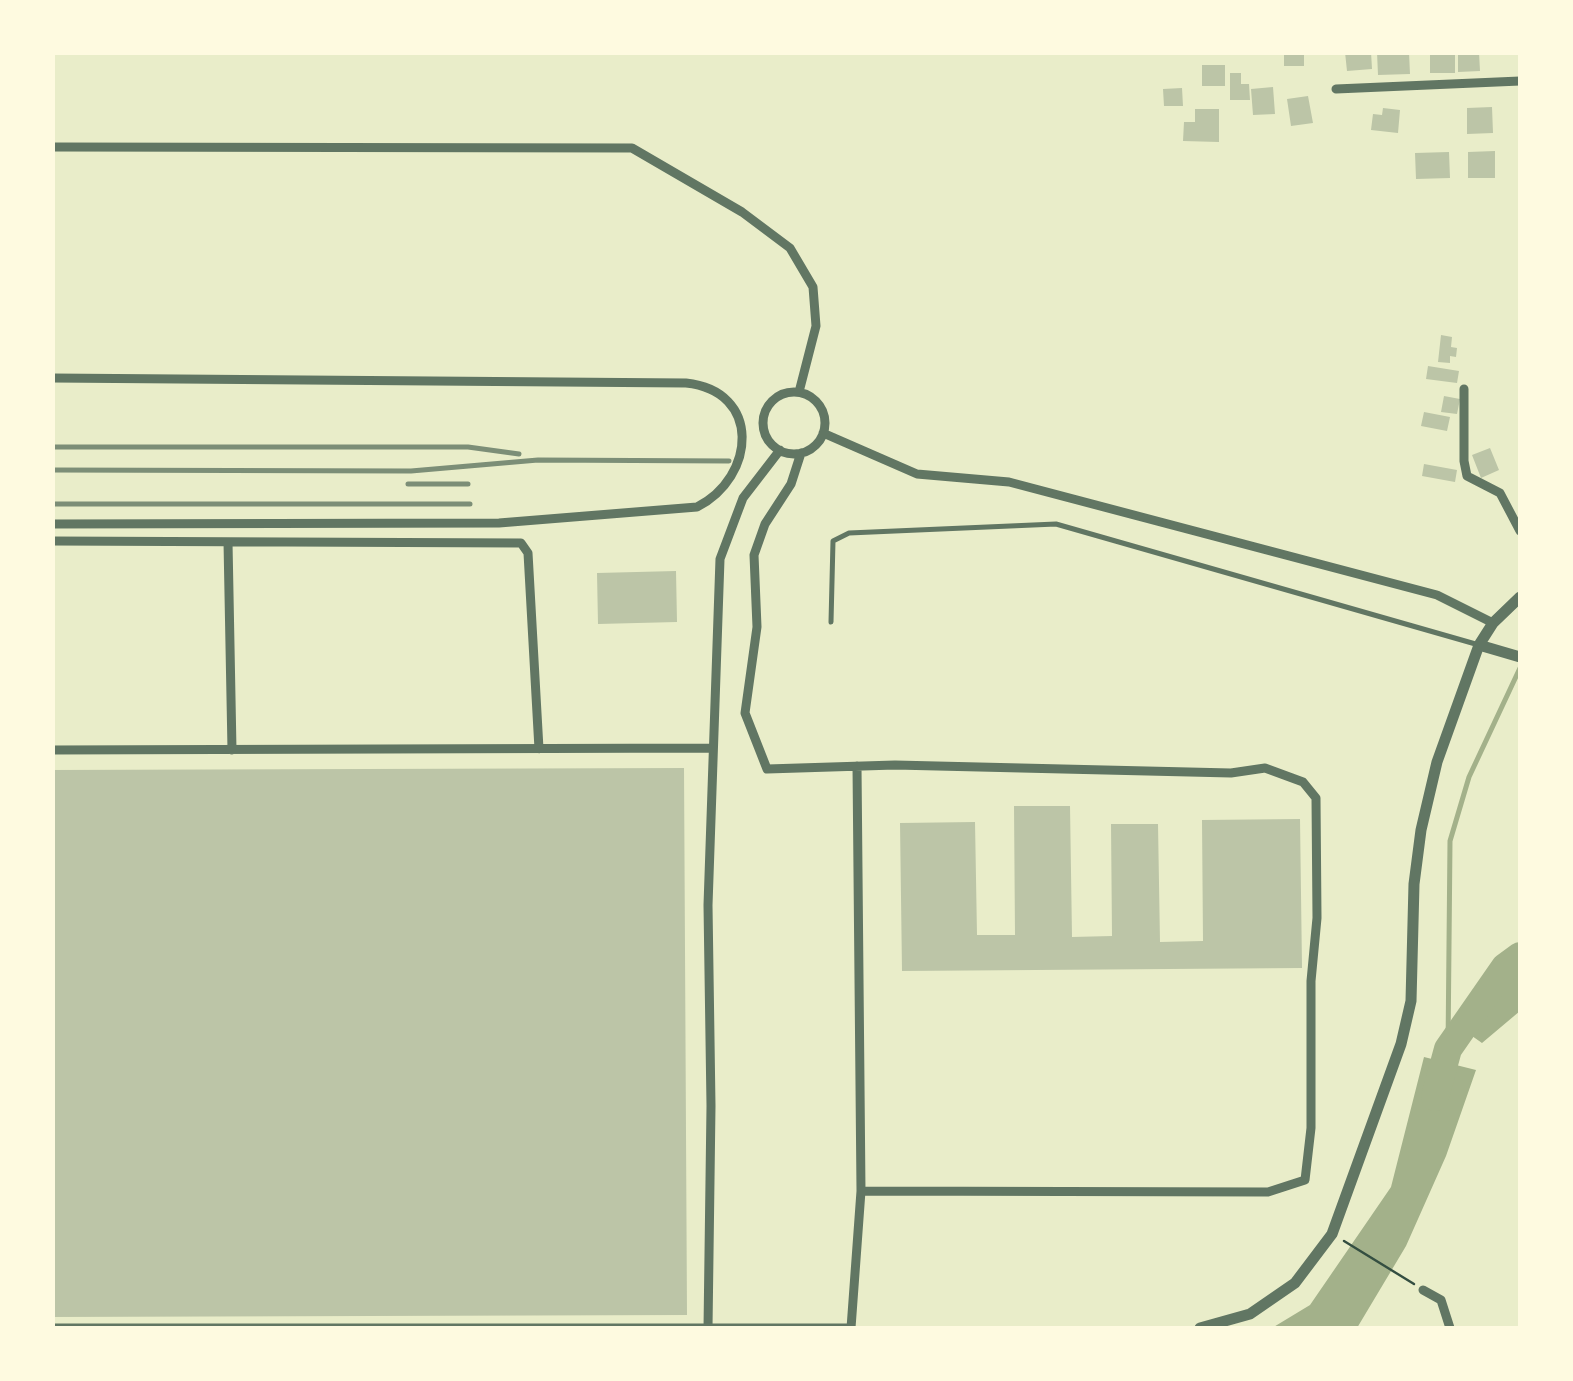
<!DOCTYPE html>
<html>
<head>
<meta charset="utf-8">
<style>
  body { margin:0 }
  #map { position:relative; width:1573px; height:1381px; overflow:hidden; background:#e9edc9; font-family:"Nunito Sans",sans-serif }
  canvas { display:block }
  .frame { position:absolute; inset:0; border:55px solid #fefae0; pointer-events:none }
</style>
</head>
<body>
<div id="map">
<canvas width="1573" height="1381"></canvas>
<div class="frame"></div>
</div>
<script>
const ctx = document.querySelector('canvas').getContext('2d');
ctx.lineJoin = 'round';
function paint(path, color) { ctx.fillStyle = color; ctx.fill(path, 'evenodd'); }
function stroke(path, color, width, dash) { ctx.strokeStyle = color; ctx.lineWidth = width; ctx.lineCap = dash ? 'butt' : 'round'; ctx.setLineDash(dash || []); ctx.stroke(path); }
paint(new Path2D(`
  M1520,945V1011L1482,1043L1455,1024L1491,966Z
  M1424,1057L1476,1070L1446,1156L1406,1246L1357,1328H1272L1310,1305L1391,1187Z`), '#a3b18a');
stroke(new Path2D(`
  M1448,1049L1450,841L1469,777L1520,668`), '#a3b18a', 5);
stroke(new Path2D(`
  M1435,1097L1448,1049L1505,967L1520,956`), '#a3b18a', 28);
paint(new Path2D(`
  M1284,52H1304V66H1284Z
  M1345,52H1371L1372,69L1347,71Z
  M1377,52H1409L1410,74L1378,75Z
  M1430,52H1455V73H1430Z
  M1458,52H1479L1480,71L1458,72Z
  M1202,65H1225V86H1202Z
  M1230,73H1241V84H1249L1250,100H1230Z
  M1273,87L1275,114L1253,115L1251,89Z
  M1182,88L1183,106H1164L1163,89Z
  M1308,96L1313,123L1291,126L1287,99Z
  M1492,107L1493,133L1467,134V108Z
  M1383,108L1400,110L1398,133L1371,130L1373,114L1382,115Z
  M1195,109H1219V142L1183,141L1184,122H1195Z
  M1495,151V178H1468V152Z
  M1449,152L1450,178L1416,179L1415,153Z
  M1441,335L1452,337L1451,347L1457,348L1456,357L1450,356V363L1438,362Z
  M1428,366L1459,371L1457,383L1426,379Z
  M1444,396L1460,399L1457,414L1441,412Z
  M1424,412L1450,417L1447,431L1421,426Z
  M1490,448L1499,470L1481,478L1472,455Z
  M1424,464L1457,470L1455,482L1422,476Z
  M676,571L677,622L598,624L597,573Z
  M684,768L687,1315L52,1317V770Z
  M1014,806H1070L1072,937L1112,936L1111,824H1158L1160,942L1203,941L1202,820L1300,819L1302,968L902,971L900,823L975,822L977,935H1015Z`), '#bcc5a7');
stroke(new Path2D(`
  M1344,1241L1414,1284`), '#344e41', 2.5);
stroke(new Path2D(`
  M831,622L833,541L849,533L1056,524L1479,645`), '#617663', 5);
stroke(new Path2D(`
  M1336,89L1520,81
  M52,147L632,148L742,212L790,248L813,287L816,326L799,392
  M52,378L686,383C762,391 756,477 697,507L499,523L52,524
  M1464,389V461L1467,476L1500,493L1520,531
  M763 423a31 31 0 1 1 62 0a31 31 0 1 1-62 0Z
  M823,433L917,474L1009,482L1437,595L1493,623
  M801,453L791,484L765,524L754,555L757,627L745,713L767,769L895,765L1231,773L1265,768L1303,782L1316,798L1317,918L1311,981V1128L1305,1180L1268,1192L861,1191
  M52,541L521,543L528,553L539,749
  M228,542L232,750
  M52,750L713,748
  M1423,1290L1441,1300L1450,1328
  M52,1328H851L861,1191L857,766
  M708,1328L711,1106L708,905L720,559L743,498L780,450`), '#617663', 9);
stroke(new Path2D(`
  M1479,645L1520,657
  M1200,1328L1250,1314L1295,1283L1332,1234L1401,1044L1411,1001L1414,884L1421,830L1437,762L1479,645L1493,623L1520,597`), '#617663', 11);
stroke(new Path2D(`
  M52,447H468L519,454
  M52,470L411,471L538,460L729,461
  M408,484H468
  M52,504H470`), '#7c8e77', 5);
</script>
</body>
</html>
